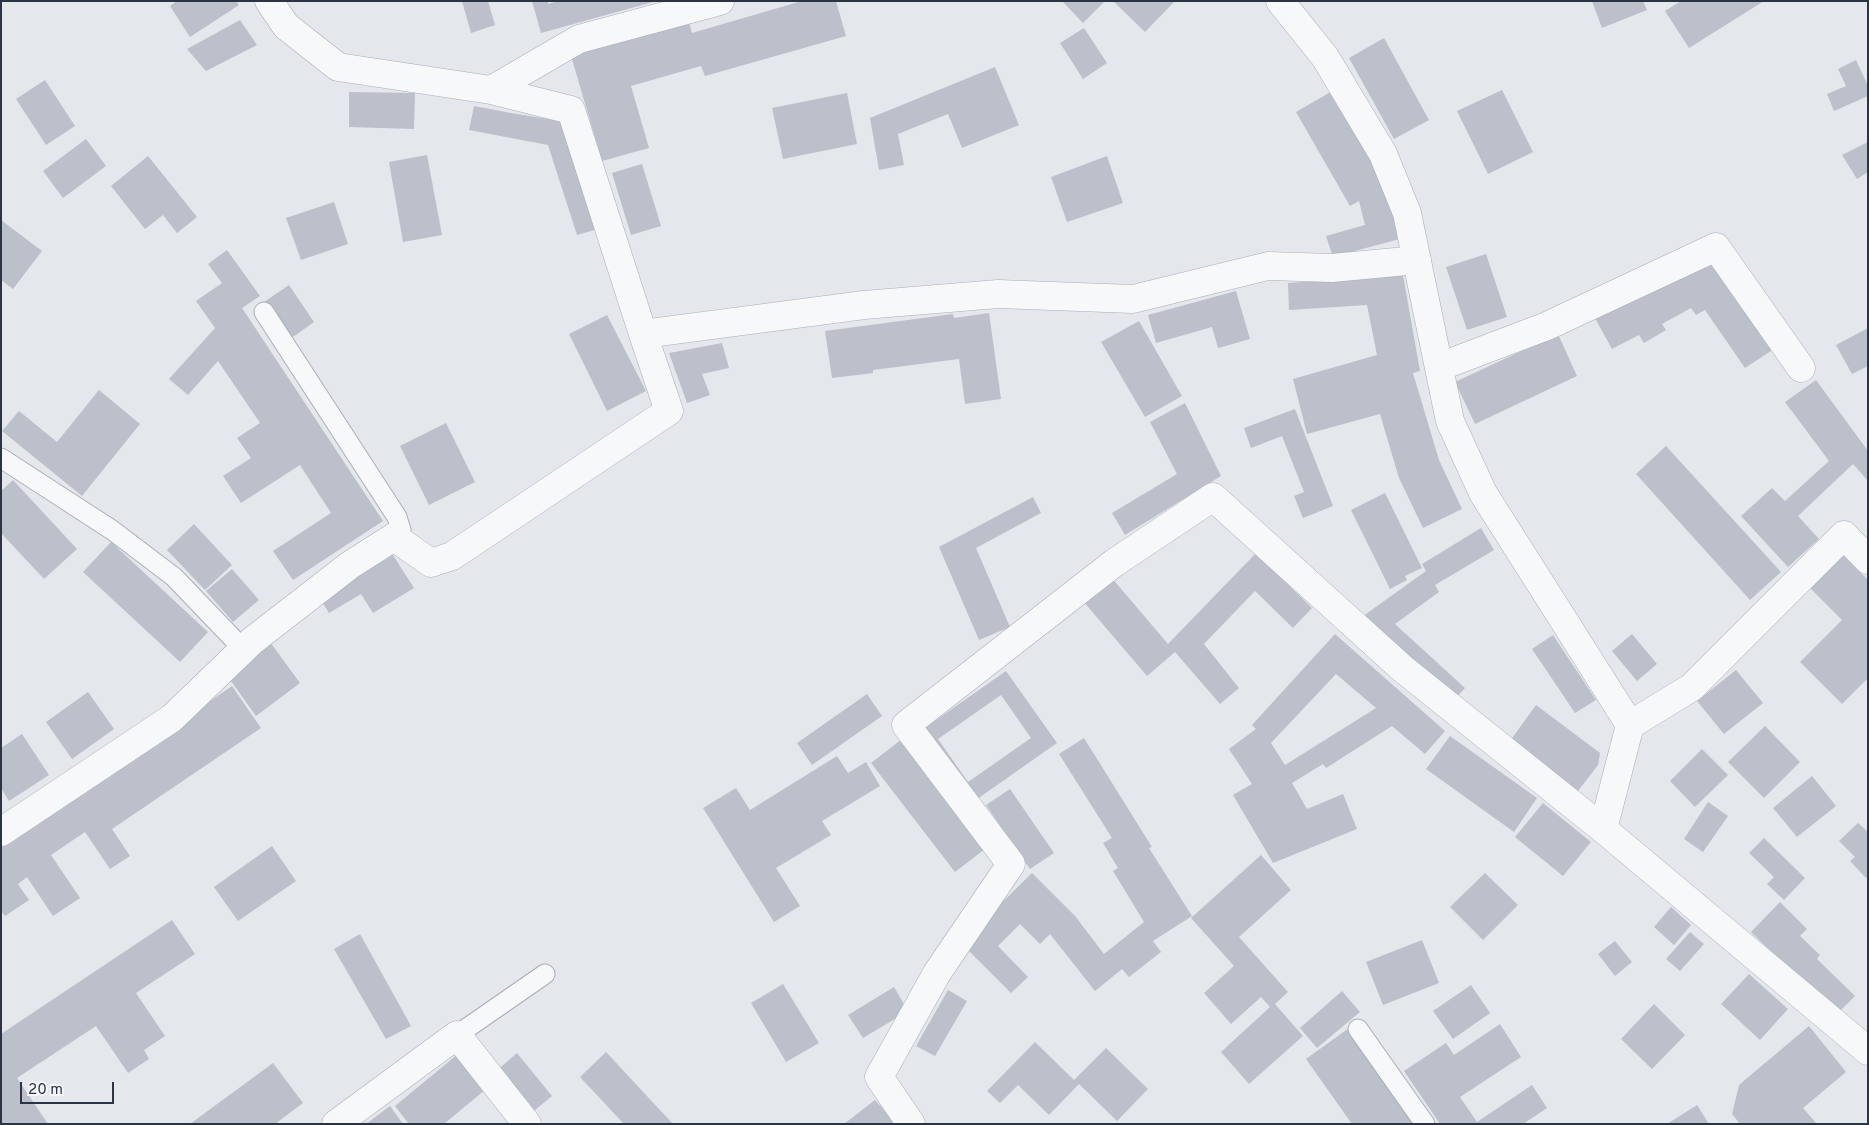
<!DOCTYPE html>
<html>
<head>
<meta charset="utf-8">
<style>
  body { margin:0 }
  #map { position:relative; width:1869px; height:1125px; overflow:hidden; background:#e4e7ec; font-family:Overpass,sans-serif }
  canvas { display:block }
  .frame { position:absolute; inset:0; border:2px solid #2b3445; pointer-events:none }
  .scale { position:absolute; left:20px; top:1082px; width:94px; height:22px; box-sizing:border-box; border:2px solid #2b3445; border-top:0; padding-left:6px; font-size:15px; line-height:18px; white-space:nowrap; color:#2b3445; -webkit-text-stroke:4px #f4f6f9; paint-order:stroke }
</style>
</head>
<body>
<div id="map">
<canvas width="1869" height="1125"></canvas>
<div class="frame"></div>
<div class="scale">20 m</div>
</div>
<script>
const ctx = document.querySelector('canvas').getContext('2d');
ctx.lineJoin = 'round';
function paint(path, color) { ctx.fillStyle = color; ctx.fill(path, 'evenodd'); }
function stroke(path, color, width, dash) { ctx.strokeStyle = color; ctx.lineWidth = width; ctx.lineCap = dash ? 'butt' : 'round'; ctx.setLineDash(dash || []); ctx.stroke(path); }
paint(new Path2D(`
  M177,1H236L239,5L190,37L170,6Z
  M462,1H488L495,25L471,33Z
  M532,1H548V4L558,1L653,2L541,33Z
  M802,1H836L846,36L705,76L701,66L631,86L649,148L602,161L571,56L689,22L692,33Z
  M1062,1H1105L1083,23Z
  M1113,1H1175L1145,32Z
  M1592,1H1643L1647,10L1602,28Z
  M1681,1H1764L1689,48L1665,11Z
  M240,20L257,45L206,71L187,49Z
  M1084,28L1107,63L1083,79L1060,43Z
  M1384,38L1429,120L1394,139L1349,58Z
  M1856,60L1868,86V96L1834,111L1827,94L1846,86L1838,69Z
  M995,67L1019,125L962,148L948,114L898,134L904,165L879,170L870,118Z
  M45,80L75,126L46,145L16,99Z
  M1334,90L1388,184L1403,238L1333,257L1326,236L1365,225L1359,201L1350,206L1296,112Z
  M1502,90L1533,152L1488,174L1457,111Z
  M349,92L415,93L414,129L349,127Z
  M847,93L857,144L783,159L772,108Z
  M474,106L511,113L572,123L605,227L577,235L548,145L469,130Z
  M86,139L106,166L63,198L43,171Z
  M1868,142V172L1857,179L1842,155Z
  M427,155L442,235L403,242L389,162Z
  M148,156L197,217L177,233L163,215L145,229L111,186Z
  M1107,156L1123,203L1067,222L1051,177Z
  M642,164L661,226L631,235L612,173Z
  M334,202L348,244L301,260L286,218Z
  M1,220L42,251L13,289L1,280Z
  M227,250L260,296L242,308L383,521L293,580L273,551L331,513L300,465L241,503L223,476L251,458L237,438L260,423L218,361L188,395L169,379L215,328L196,301L222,283L208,264Z
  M1486,254L1507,317L1467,330L1446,267Z
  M1712,254L1777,347L1745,368L1705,310L1696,315L1691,308L1662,324L1666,330L1644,343L1639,335L1612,349L1595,318Z
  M1403,275L1420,371L1413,373L1439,460L1462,509L1423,528L1399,478L1380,414L1307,434L1293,379L1377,355L1367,305L1289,310L1288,283Z
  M289,285L314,322L290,339L264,302Z
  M1236,291L1250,339L1218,348L1212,327L1156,343L1148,315Z
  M989,313L1001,399L965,404L959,359L873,370V373L832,378L825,331L953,314L954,318Z
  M607,315L646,391L607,411L569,334Z
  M1139,321L1182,396L1145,417L1101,342Z
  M1868,328V366L1852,374L1836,345Z
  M1558,334L1577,376L1475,424L1455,382Z
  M722,343L729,368L702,374L710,395L687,403L669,353Z
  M1816,380L1868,451V481L1853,464L1798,516L1819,539L1788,567L1741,516L1772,488L1785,501L1829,461L1785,402Z
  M99,390L140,424L82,496L2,431L19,411L57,442Z
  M1185,403L1221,476L1125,535L1112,513L1177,474L1150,422Z
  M1295,409L1333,506L1303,518L1294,496L1304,492L1282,436L1251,448L1244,428Z
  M446,423L475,482L429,505L400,446Z
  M1666,446L1781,572L1750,600L1636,474Z
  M13,480L77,549L44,579L1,533V491Z
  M1385,493L1422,568L1405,576L1407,580L1390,589L1351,510Z
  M1033,497L1041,513L976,548L1010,627L979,640L939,547Z
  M194,524L232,565L205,590L167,550Z
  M1481,528L1494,550L1435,585L1439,592L1395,624L1465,688L1452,702L1359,619L1426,571L1422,564Z
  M111,542L208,632L180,662L83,572Z
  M391,552L414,588L373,613L361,594L329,613L319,597Z
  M1256,553L1312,608L1293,628L1255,591L1204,644L1239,688L1220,704L1175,652L1147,676L1083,601L1111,577L1168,644Z
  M1843,555L1868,580V678L1842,704L1800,662L1842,620L1810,588Z
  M232,569L259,600L233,622L206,591Z
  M1335,634L1445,731L1425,754L1392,726L1326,768L1323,764L1292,783L1307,809L1343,794L1357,829L1273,863L1233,795L1252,784L1229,749L1256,729L1252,725ZM1336,674L1376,708L1285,765L1271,743Z
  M1632,634L1657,664L1637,681L1612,651Z
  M1553,635L1596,700L1575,713L1532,649Z
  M270,642L300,683L256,716L226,674Z
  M1736,670L1763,703L1724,734L1697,701Z
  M1006,671L1057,743L973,802L922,730ZM1001,695L1031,738L968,782L938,739Z
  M232,686L261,728L112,829L130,856L110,869L85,832L51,855L80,898L53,916L27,877L18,884L29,900L5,916L1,911V844Z
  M88,692L114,729L72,759L46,722Z
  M867,694L882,716L812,765L797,743Z
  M1536,705L1600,753L1598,765L1578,791L1510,741Z
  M1765,726L1800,762L1764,798L1728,762Z
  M22,734L49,775L9,801L1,788V748Z
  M906,736L990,845L955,872L871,763Z
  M1450,736L1537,798L1514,832L1426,769Z
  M1084,738L1152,847L1149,848L1192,916L1153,941L1161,952L1129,977L1122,969L1095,991L1050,934L1040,944L1020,924L998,946L1028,977L1011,993L961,943L1032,873L1075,916L1104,954L1144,922L1113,871L1118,868L1103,843L1112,838L1059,754Z
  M1702,749L1728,775L1695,807L1670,781Z
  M837,756L848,773L866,762L880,786L822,821L831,835L776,868L800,906L774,922L703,808L736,788L750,810Z
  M1812,776L1836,806L1797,837L1773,808Z
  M1010,789L1054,853L1030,869L986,805Z
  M1708,802L1728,816L1703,852L1684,839Z
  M1543,803L1591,842L1563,876L1515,837Z
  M1858,823L1868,832V876L1866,878L1850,861L1855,857L1839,841Z
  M1764,838L1805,878L1784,900L1767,884L1774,877L1749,853Z
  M272,846L296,881L238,921L214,887Z
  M1261,855L1291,890L1239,937L1288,992L1275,1004L1303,1036L1249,1084L1221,1052L1270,1007L1261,997L1231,1024L1204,993L1234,966L1191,918Z
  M1485,873L1518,905L1483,940L1450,907Z
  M1780,902L1807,929L1800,936L1820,955L1817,959L1855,996L1833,1018L1798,978L1751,932Z
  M1671,907L1691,925L1674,945L1654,927Z
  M172,920L195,954L136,993L165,1036L144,1050L149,1059L128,1073L96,1026L17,1078L48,1124H1V1034Z
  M1690,932L1704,944L1680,971L1666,959Z
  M360,934L411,1026L386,1039L334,949Z
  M1422,940L1439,983L1383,1005L1366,962Z
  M1615,941L1632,962L1615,976L1598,954Z
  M1749,974L1788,1009L1760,1040L1721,1004Z
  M783,984L819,1043L786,1062L751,1003Z
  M1471,985L1490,1013L1453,1039L1433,1011Z
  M894,987L908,1011L863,1038L848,1015Z
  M948,990L967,1001L935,1056L916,1046Z
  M1342,991L1360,1012L1317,1048L1300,1028Z
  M1654,1004L1685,1035L1652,1069L1621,1039Z
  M1500,1024L1521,1057L1460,1097L1477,1122L1532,1085L1547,1108L1523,1124H1440L1404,1071L1446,1043L1454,1055Z
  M1809,1026L1846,1072L1803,1108L1817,1124H1740L1732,1114L1739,1085Z
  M1349,1028L1418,1124H1352L1306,1059Z
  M1035,1042L1074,1080L1106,1048L1148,1089L1117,1121L1079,1084L1049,1115L1018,1085L1000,1103L987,1091Z
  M606,1052L673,1124H624L580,1077Z
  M517,1053L552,1096L529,1115L495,1072Z
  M458,1054L486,1089L444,1124H409L395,1106Z
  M273,1063L303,1103L275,1124H190Z
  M875,1100L897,1124H844Z
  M1697,1105L1709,1124H1667Z
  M390,1106L403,1124H366Z`), '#bbc0ca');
const lane = new Path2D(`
  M264,312L397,517L401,530L394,537
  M1,458L112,530L174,577L243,649
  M1358,1029L1425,1124
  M457,1035L545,974`);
const street = new Path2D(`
  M269,1L286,26L338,67L491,90L571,110L643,334
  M1280,1L1325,57L1383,154L1407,213L1450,421L1483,493L1630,725L1603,829L1868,1051
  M491,90L579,39L720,1
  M1439,367L1547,326L1716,247L1801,368
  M1630,725L1692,687L1844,535L1868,560
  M1,832L172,718L252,641L350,565L394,537L431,563L452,556L669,411L643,334L864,305L998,294L1133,299L1268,266L1332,268L1417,260
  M336,1124L457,1035L527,1124
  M911,1124L879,1077L937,973L1011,864L906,725L1114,563L1213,497L1403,669L1603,829`);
stroke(lane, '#a9aeb7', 21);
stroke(street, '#a9aeb7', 29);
stroke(lane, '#f7f8fa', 19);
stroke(street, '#f7f8fa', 28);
</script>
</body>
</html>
